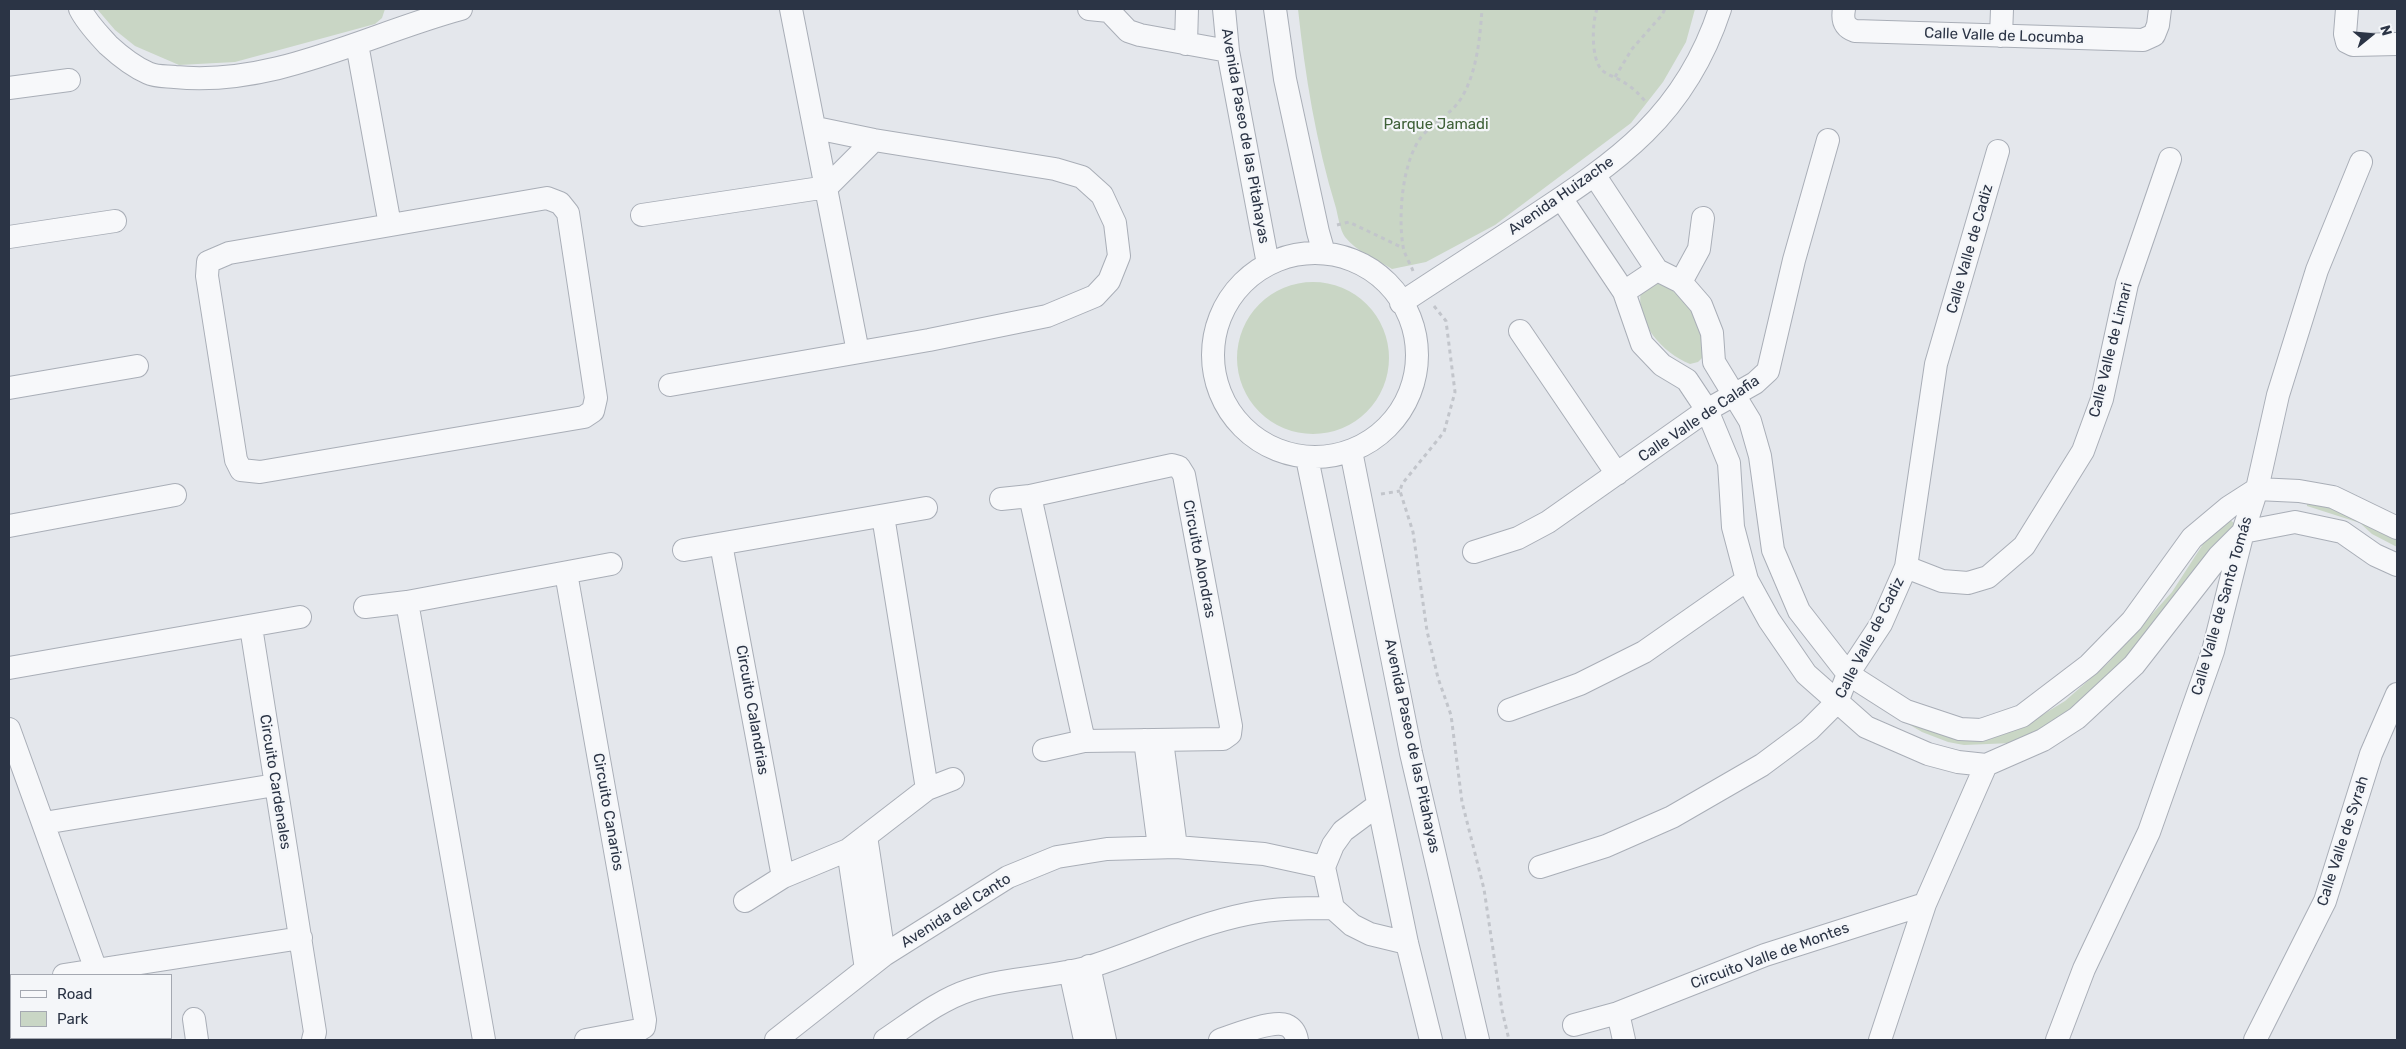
<!DOCTYPE html>
<html>
<head>
<meta charset="utf-8">
<style>
  body { margin:0 }
  #map { position:relative; width:2406px; height:1049px; overflow:hidden; background:#e4e7ec; font-family:Rubik,sans-serif }
  canvas { display:block }
  .frame { position:absolute; inset:0; border:10px solid #2b3445; pointer-events:none }
  .legend { position:absolute; left:10px; top:974px; width:162px; height:65px; box-sizing:border-box; background:#f4f6f9; border:1px solid #a4a8b1; margin:0; padding:6px 9px; list-style:none; font-size:15px; color:#2b3445 }
  .legend li { display:flex; align-items:center; gap:10px; height:25px }
  .legend b { width:25px; border:1px solid #a4a8b1 }
  .north { position:absolute; left:2346px; top:10px; width:50px; height:50px; -webkit-text-stroke:4px #f4f6f9; paint-order:stroke; rotate:73deg; font-size:14px; font-weight:700; line-height:20px; text-align:center; color:#2b3445 }
  .north::after { content:''; display:block; margin:auto; width:18px; height:22px; background:#2b3445; clip-path:polygon(50% 0,100% 100%,50% 72%,0 100%) }
</style>
</head>
<body>
<div id="map">
<canvas width="2406" height="1049"></canvas>
<div class="frame"></div>
<ul class="legend">
<li><b style="height:6px;background:#f7f8fa"></b>Road</li>
<li><b style="height:14px;background:#c9d6c5"></b>Park</li>
</ul>
<div class="north">N</div>
</div>
<script>
const ctx = document.querySelector('canvas').getContext('2d');
ctx.lineJoin = 'round';
function paint(path, color) { ctx.fillStyle = color; ctx.fill(path, 'evenodd'); }
function stroke(path, color, width, dash) { ctx.strokeStyle = color; ctx.lineWidth = width; ctx.lineCap = dash ? 'butt' : 'round'; ctx.setLineDash(dash || []); ctx.stroke(path); }
function label(font, color, halo, rows, align = 'center') {
  ctx.font = font + ' Rubik,sans-serif'; ctx.lineWidth = 4.5; ctx.setLineDash([]); ctx.textBaseline = 'middle'; ctx.strokeStyle = halo; ctx.fillStyle = color; for (const [text, x, y, turn = 0] of rows) {
    ctx.save(); ctx.translate(x, y); ctx.rotate((+turn || 0) * Math.PI / 180); ctx.textAlign = isNaN(turn) ? turn : align; if (halo) ctx.strokeText(text, 0, 0); ctx.fillText(text, 0, 0); ctx.restore();
  }
}
paint(new Path2D(`
  M97,9H385L382,18L375,24L235,62L179,65L135,46L115,30Z
  M1298,9H1695L1686,42L1663,82L1631,123L1495,225L1426,262L1392,269C1377,260 1356,251 1345,237C1340,230 1338,216 1336,208C1316,143 1305,75 1298,9Z
  M1237 358a76 76 0 1 1 152 0a76 76 0 1 1-152 0Z
  M1655,283C1676,287 1694,309 1700,329C1703,337 1703,348 1704,356L1698,362L1690,364C1663,353 1635,323 1641,291Z
  M2311,498L2397,535V547L2372,534L2360,523L2307,506V500Z
  M2230,520L2234,523L2235,527L2140,647L2052,726L2012,743L1964,745L1948,742L1922,732L1874,704V700L1902,710L2021,728L2065,701L2108,663L2172,592L2205,541Z`), '#c9d6c5');
const minor = new Path2D(`
  M80,9C87,23 98,34 108,45C120,56 134,67 148,73C156,77 167,76 175,77C274,87 368,34 461,9
  M791,9L858,352
  M1089,9L1109,11L1128,31L1140,35L1228,51
  M1224,9L1228,51L1268,264
  M1275,9L1285,79L1318,232L1324,253
  M1844,9C1842,20 1844,27 1855,31L2143,40L2154,35L2158,25L2160,9
  M2347,9L2345,34L2347,42L2353,45L2397,44
  M2001,36L2002,9
  M357,44L390,225
  M1186,44L1187,9
  M9,88L69,80
  M1595,176L1657,270L1681,282L1701,305L1712,333L1714,362L1750,421L1760,456L1773,550L1799,611L1848,674L1906,711L1960,729L1981,730L2022,716L2089,665L2132,621L2192,538L2229,507L2257,489L2299,491L2333,497L2397,528
  M547,198L560,203L568,213L596,398L593,411L584,417L260,472L241,470L236,460L207,276L208,262L229,253Z
  M1561,198L1624,292L1642,344L1662,365L1687,380L1707,410L1729,463L1733,527L1747,580L1769,620L1806,674L1866,727L1928,754L1958,762L1986,765L2043,740L2077,718L2134,665L2219,556L2243,532L2295,522L2342,532L2375,555L2397,565
  M642,215L827,187L874,140
  M9,237L115,221
  M1213 355a102 102 0 1 1 204 0a102 102 0 1 1-204 0Z
  M1681,282L1699,249L1703,218
  M1624,292L1657,270
  M1401,303C1443,275 1486,248 1528,220C1618,161 1685,116 1720,9
  M1520,331L1617,474
  M670,385L929,340L1047,316L1095,296L1109,281L1119,256L1115,223L1102,195L1082,177L1055,169L874,140L816,128
  M9,388L137,366
  M1351,451L1411,753L1478,1040
  M1307,458L1407,943L1431,1040
  M1030,496L1084,741
  M1001,499L1030,496L1172,465L1179,467L1184,475L1231,726L1230,734L1223,739L1084,741L1044,750
  M883,516L927,789
  M9,526L175,495
  M721,544L783,877
  M684,550L926,508
  M1474,552L1518,538L1548,522L1707,410L1755,383L1768,371L1794,260L1828,140
  M1906,567L1942,581L1968,583L1988,577L2024,546L2083,451L2102,399L2127,284L2170,159
  M566,573L645,1020L644,1027L639,1030L586,1040
  M407,602L484,1040
  M365,607L407,602L611,564
  M251,627L315,1032L313,1040
  M9,668L300,617
  M1509,710L1580,684L1644,652L1747,580
  M9,729L96,970
  M1145,740L1159,847
  M1162,741L1176,847
  M1378,805L1343,831L1333,845L1324,867L1333,908L1352,925L1370,934L1407,943
  M44,823L275,785
  M866,836L884,955
  M848,850L866,969
  M1540,867L1606,846L1672,817L1762,765L1809,730L1837,702L1848,674L1881,624L1906,567L1936,364L1998,151
  M745,901L783,877L848,850L927,789L953,779
  M1089,966L1105,1040
  M1070,971L1085,1040
  M64,975L301,938
  M1618,1013L1624,1040
  M194,1019L197,1040
  M1574,1025L1618,1013L1765,955L1925,904
  M776,1040L884,955L1008,877L1057,857L1107,849L1176,847L1264,854L1324,867
  M885,1040C912,1022 939,1000 970,990C1008,977 1050,978 1089,967C1141,951 1192,925 1247,914C1276,908 1304,908 1333,908
  M1220,1040C1234,1035 1273,1020 1286,1025C1293,1028 1296,1034 1297,1040
  M1880,1040L1925,904L1986,765
  M2057,1040L2084,969L2149,832L2213,651L2243,532L2257,489L2278,395L2317,270L2361,162
  M2255,1040L2325,901L2371,754L2397,694`);
stroke(minor, '#a9aeb7', 24);
stroke(new Path2D(`
  M1597,9C1592,23 1591,57 1601,69C1606,75 1618,78 1625,83C1633,88 1639,94 1645,101
  M1615,77L1632,49L1662,15L1665,9
  M1337,225L1349,222L1403,248
  M1413,271C1410,263 1404,254 1403,246C1398,216 1402,161 1422,136C1436,120 1451,115 1462,97C1477,71 1480,38 1482,9
  M1434,306L1446,321L1455,392L1444,432L1402,484L1400,491L1413,532L1427,631L1438,678L1451,715L1462,802L1484,889L1502,1010L1509,1040
  M1381,494L1400,491`), '#c2c5cb', 3, [4, 4]);
stroke(minor, '#f7f8fa', 22);
label('15px', '#2b3445', '#f4f6f9', [
  ["Calle Valle de Locumba",2004,36,2],
  ["Avenida Paseo de las Pitahayas",1245,136,80],
  ["Avenida Huizache",1561,196,-35],
  ["Calle Valle de Cadiz",1970,249,-74],
  ["Calle Valle de Limari",2111,350,-76],
  ["Calle Valle de Calafia",1699,419,-34],
  ["Circuito Alondras",1199,559,79],
  ["Calle Valle de Santo Tomás",2222,606,-74],
  ["Calle Valle de Cadiz",1870,638,-63],
  ["Circuito Calandrias",752,710,80],
  ["Avenida Paseo de las Pitahayas",1412,746,78],
  ["Circuito Cardenales",275,782,81],
  ["Circuito Canarios",608,812,80],
  ["Calle Valle de Syrah",2343,841,-72],
  ["Avenida del Canto",956,911,-32],
  ["Circuito Valle de Montes",1770,956,-20]
]);
label('15px', '#3f6138', '#f4f6f9', [
  ["Parque Jamadi",1436,125]
]);
</script>
</body>
</html>
